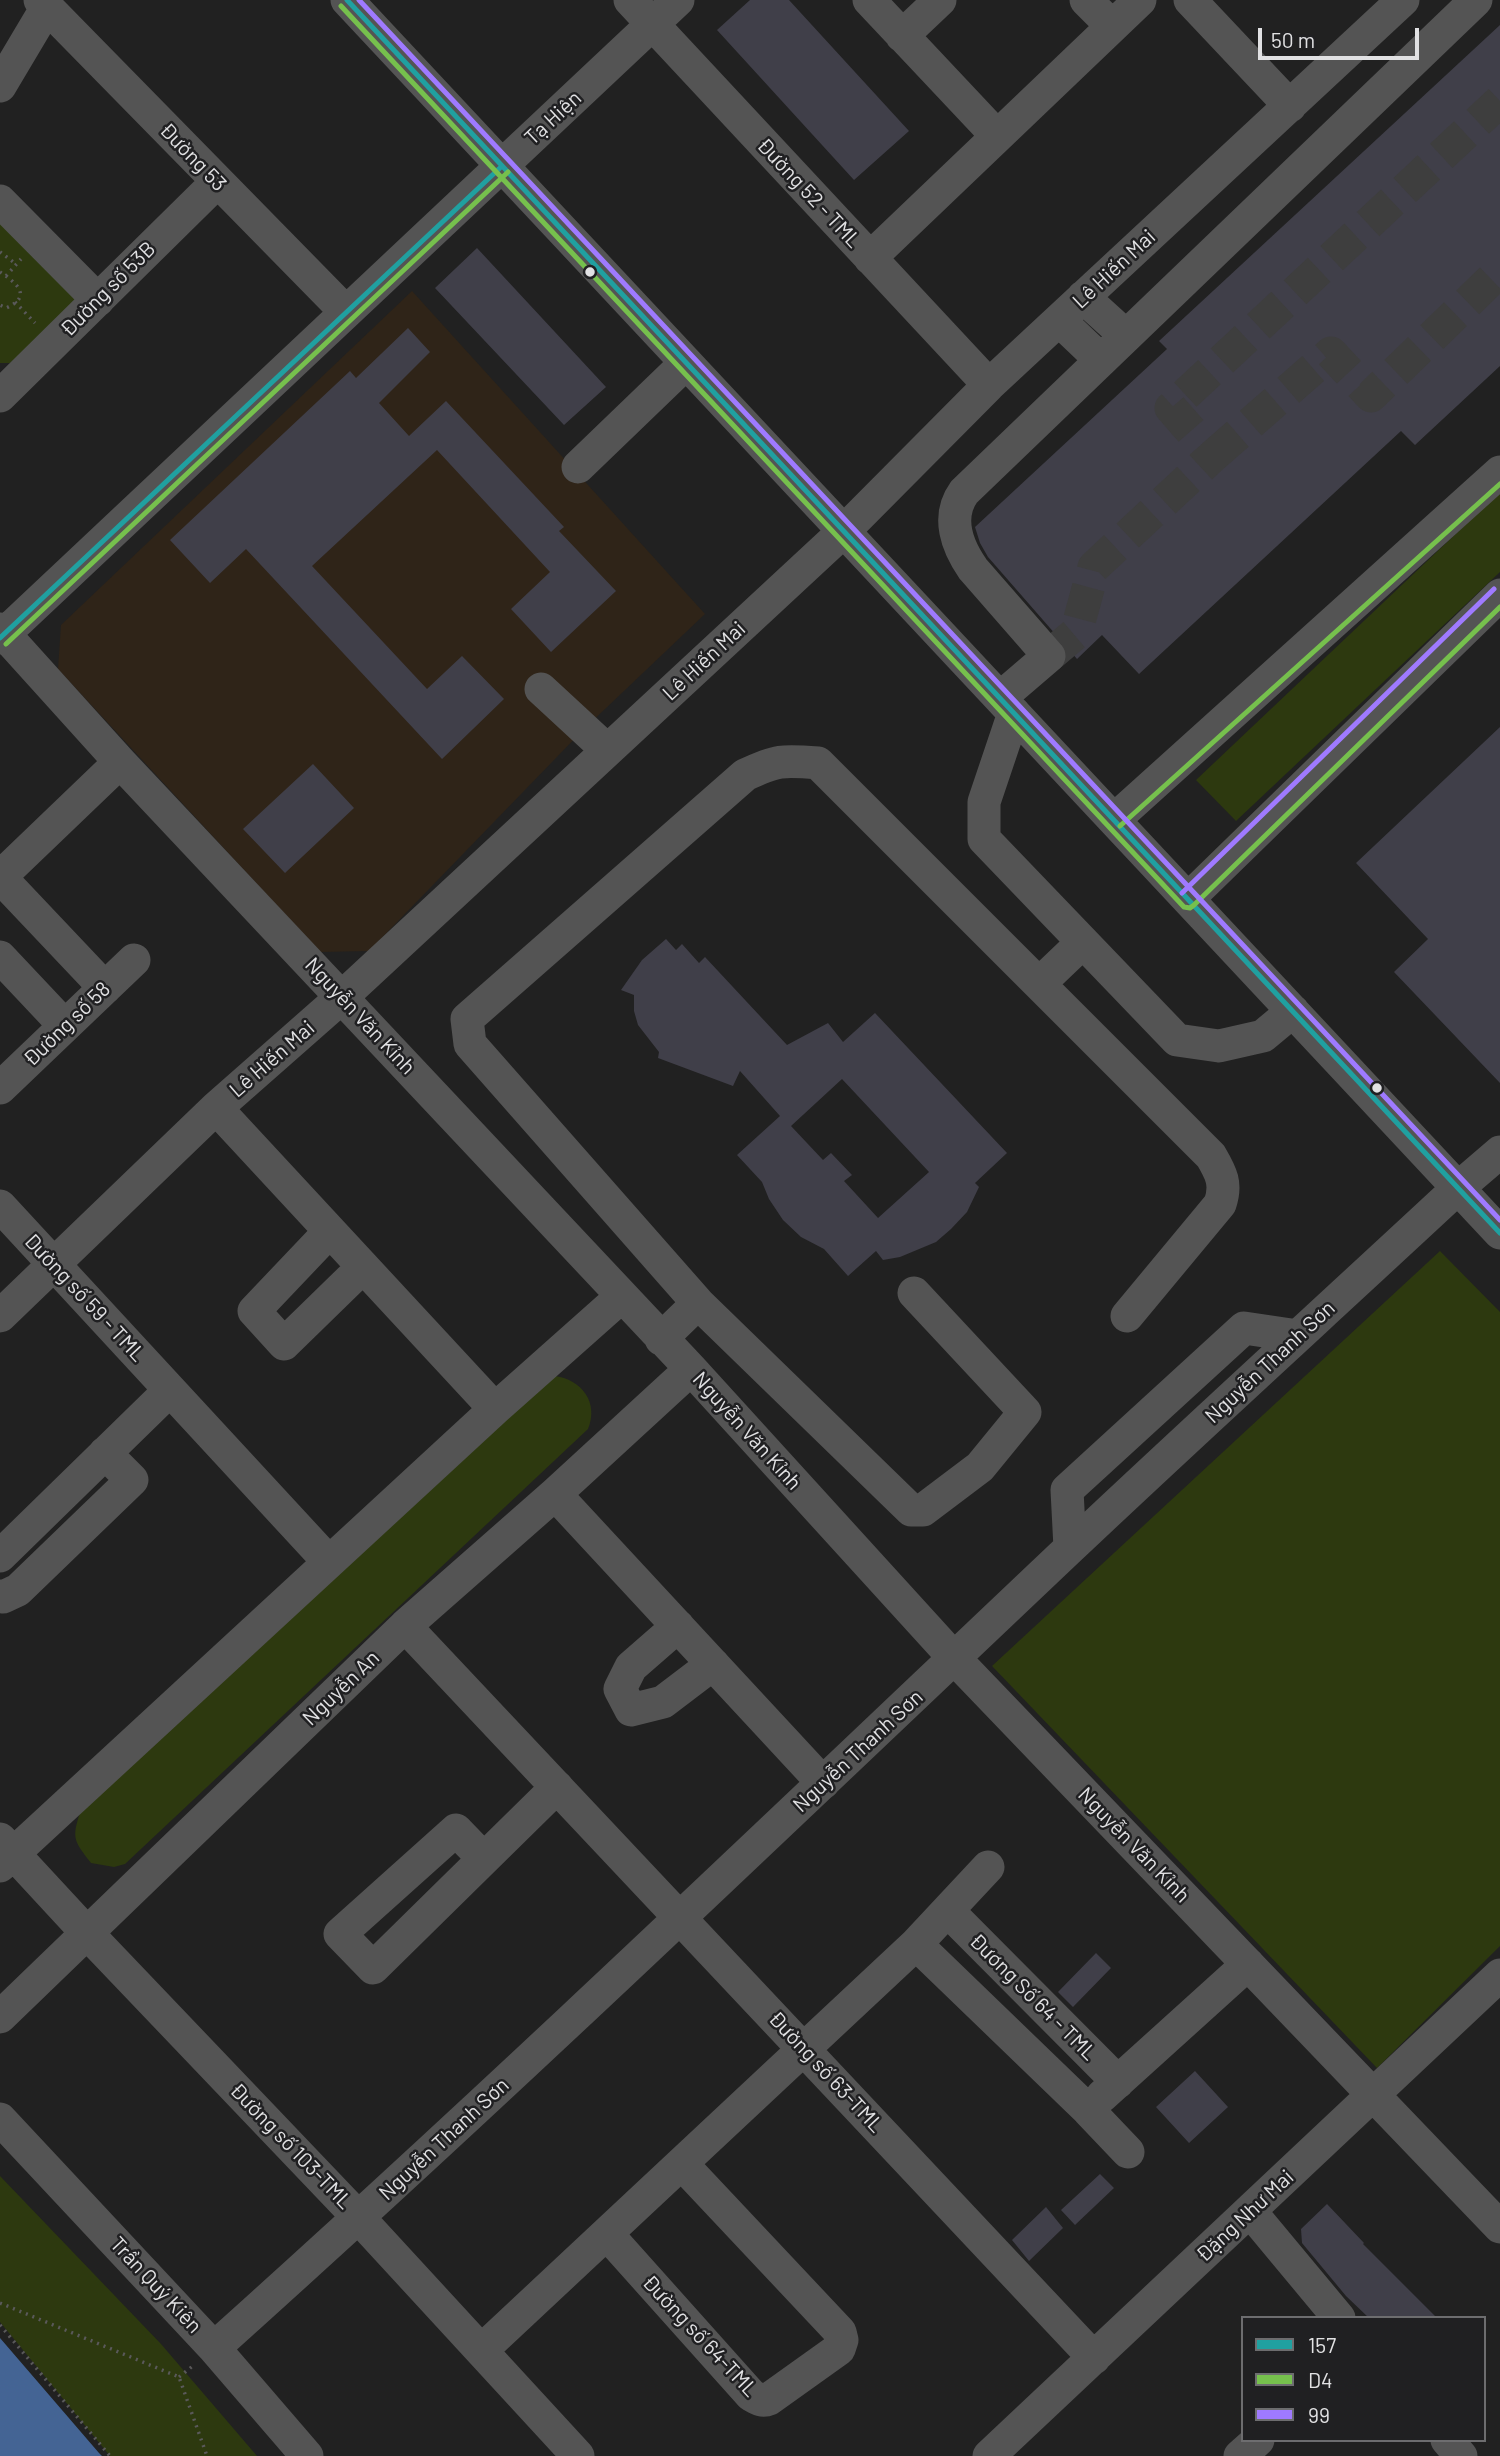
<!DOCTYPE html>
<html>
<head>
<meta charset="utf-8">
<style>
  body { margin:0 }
  #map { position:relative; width:1500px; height:2456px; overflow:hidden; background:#212121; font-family:Barlow,sans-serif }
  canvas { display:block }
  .legend { position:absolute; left:1241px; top:2316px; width:245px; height:126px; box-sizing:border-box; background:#202022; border:2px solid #6d6d6f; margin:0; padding:9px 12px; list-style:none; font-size:21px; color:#e1e1e3 }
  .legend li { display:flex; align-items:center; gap:14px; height:35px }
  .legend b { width:35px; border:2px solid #6d6d6f }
  .scale { position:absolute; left:1258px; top:28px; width:161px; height:32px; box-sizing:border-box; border:4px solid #e1e1e3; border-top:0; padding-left:9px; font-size:21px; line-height:24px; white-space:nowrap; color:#e1e1e3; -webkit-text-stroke:5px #202022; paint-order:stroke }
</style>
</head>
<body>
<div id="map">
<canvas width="1500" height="2456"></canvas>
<ul class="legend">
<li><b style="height:9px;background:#20a0a0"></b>157</li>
<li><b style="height:9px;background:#76c04d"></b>D4</li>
<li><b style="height:9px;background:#9f7aff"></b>99</li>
</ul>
<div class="scale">50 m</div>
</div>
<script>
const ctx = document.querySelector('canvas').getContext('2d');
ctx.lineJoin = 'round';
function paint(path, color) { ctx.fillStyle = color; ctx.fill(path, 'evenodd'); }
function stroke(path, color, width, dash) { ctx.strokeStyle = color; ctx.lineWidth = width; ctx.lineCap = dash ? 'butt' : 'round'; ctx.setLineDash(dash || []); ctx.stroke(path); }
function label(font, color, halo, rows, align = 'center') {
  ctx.font = font + ' Barlow,sans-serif'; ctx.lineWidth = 5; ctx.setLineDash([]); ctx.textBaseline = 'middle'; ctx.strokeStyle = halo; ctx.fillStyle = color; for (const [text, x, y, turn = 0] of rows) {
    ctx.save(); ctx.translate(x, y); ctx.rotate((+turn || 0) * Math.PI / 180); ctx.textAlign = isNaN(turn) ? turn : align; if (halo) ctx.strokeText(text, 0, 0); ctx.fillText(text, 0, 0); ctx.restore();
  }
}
paint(new Path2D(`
  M412,291L705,614L584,729L369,951L320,952L58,669L61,625Z`), '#2f2418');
paint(new Path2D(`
  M0,209L78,300L71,312L10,363H0Z
  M1500,492V572L1236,821L1196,780Z
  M1440,1251L1500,1312V1946L1377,2068L992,1666Z
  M554,1376C582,1379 599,1403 588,1429L125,1864L114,1867L91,1863C75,1842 71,1839 80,1813Z
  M0,2176L161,2344L257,2456H110L0,2322Z`), '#2d390f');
paint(new Path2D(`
  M0,2338L99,2453L102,2456H0Z`), '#446494');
paint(new Path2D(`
  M750,0H789L909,131L854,180L717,30Z
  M1500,25V366L1415,445L1401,431L1139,674L1102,635L1077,659L988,557L980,543L975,527L1167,349L1159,341Z
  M477,248L606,387L564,425L435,288Z
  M408,328L430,352L379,403L409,436L446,401L564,527L559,531L616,591L551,652L511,609L550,572L437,450L312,566L427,689L462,656L504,699L442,759L246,549L210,583L170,540L350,371L356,378Z
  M1500,727V1083L1394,972L1428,939L1356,863Z
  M313,764L354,808L285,873L243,829Z
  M666,939L676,950L682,944L699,963L705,957L787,1045L828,1023L843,1042L875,1013L1007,1153L975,1183L979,1187L967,1212L951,1229L936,1242L900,1257L883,1260L876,1251L848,1276L824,1249L801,1237L783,1220L769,1199L762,1182L737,1155L780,1116L740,1071L733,1086L658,1058L659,1052L638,1025L634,1011V995L621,990L642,960ZM842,1079L929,1172L878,1218L844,1181L852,1175L831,1153L823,1160L791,1126Z
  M1096,1953L1111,1968L1073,2007L1058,1992Z
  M1195,2071L1228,2107L1189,2143L1156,2107Z
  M1100,2174L1114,2188L1075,2225L1061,2210Z
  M1327,2204L1364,2243L1363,2244L1437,2318H1369L1346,2296L1302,2243L1301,2229Z
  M1046,2207L1063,2228L1029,2261L1012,2240Z`), '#403f49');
stroke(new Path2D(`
  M1213,456L1331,353L1371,396L1500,271
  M1049,656L1076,633L1094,567L1213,456L1171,408L1500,101`), '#3e3e3e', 33, [33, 17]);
stroke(new Path2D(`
  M0,252L16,264
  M0,272C15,282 34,296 6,308L0,305
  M6,276L21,259
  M15,302L35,323
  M0,2303L179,2377L207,2456
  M0,2325L110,2456
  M179,2377L194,2365`), '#5a595a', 3.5, [2, 5]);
stroke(new Path2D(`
  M40,0L346,312
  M347,0L1500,1233
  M630,0L989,385
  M869,0L997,136
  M1086,0L1112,26
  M1190,0L1290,106
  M902,36L940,0
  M0,86L47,7
  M0,201L98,300
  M870,258L1140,0
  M1083,297L1126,336
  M1059,320L1101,360
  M0,396L217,182
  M578,467L686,363
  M0,629L120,762L691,1369L955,1659L1500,2227
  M0,638L678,0
  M541,689L607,750
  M1000,698L1049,656L973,569C957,546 946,517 964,492L1476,0
  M1014,713L984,802V839L1177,1040L1219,1046L1263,1036L1293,1011
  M1114,820L1500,472
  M0,877L120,762
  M0,877L105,988
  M1188,899L1500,595
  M0,957L65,1026
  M1039,984L1083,942
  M0,1088L134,960
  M216,1108L495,1409
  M0,1206L329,1562
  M330,1231L254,1311L284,1344L363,1267
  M698,1303L911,1510H923L980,1467L1025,1412L914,1293
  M0,1316L216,1108L342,997L844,531L989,385L1403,0
  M661,1339L698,1303L470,1044L467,1019L745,775C777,760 782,760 818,763L1211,1156C1221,1173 1227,1184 1220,1204L1127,1316
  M555,1494L823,1783
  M1070,1548L1067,1490L1244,1328L1298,1336
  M0,1556L170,1390
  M0,1596L3,1597L18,1590L132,1480L105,1453
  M405,1626L1094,2358
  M678,1626L631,1667L620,1689L631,1710L663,1702L713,1664
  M0,1839L87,1933L359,2218L578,2456
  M484,1859L456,1830L340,1934L373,1968L557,1787
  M0,1866L495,1409L621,1297
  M948,1911L1118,2082
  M916,1944L1088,2110L1128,2152
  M0,2017L405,1626L555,1494L691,1369
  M1102,2096L1248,1964
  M0,2119L214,2348L307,2456
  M1250,2211L1339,2318
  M607,2234L751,2395C758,2399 762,2402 769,2399L839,2349L842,2340L840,2332L682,2164
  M214,2348C505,2087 786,1817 1070,1548C1198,1427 1329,1308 1458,1188L1500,1152
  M482,2350L916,1944L988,1867
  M1447,2440L1461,2456
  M989,2456L1500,1975
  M1240,2456L1258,2440`), '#545454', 33);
stroke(new Path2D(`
  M347,0L1500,1233
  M0,638L502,166`), '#20a0a0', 5);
stroke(new Path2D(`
  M341,6L1184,907L1190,908L1194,905L1500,607
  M6,644L508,172
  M1120,826L1500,484`), '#76c04d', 5);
stroke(new Path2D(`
  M359,0L1500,1220
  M1182,893L1494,589`), '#9f7aff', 5);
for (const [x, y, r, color] of [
  [590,272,6,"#e1e1e3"],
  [1377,1088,6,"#e1e1e3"]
]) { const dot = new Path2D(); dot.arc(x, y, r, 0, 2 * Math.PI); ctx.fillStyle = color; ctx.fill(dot); stroke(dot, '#202022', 2.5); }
label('21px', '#e1e1e3', '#202022', [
  ["Tạ Hiện",553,118,-43],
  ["Đường 53",193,157,46],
  ["Đường 52 - TML",809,193,47],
  ["Lê Hiến Mai",1114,269,-43],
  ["Đường số 53B",108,289,-45],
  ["Lê Hiến Mai",704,661,-43],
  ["Nguyễn Văn Kỉnh",360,1016,47],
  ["Đường số 58",67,1024,-44],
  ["Lê Hiến Mai",272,1059,-41],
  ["Dường số 59 - TML",85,1298,47],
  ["Nguyễn Thanh Sơn",1270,1362,-43],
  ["Nguyễn Văn Kỉnh",747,1431,48],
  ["Nguyễn An",341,1688,-44],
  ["Nguyễn Thanh Sơn",858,1751,-43],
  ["Nguyễn Văn Kỉnh",1134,1845,46],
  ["Đương Số 64 - TML",1033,1997,45],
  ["Đường số 63-TML",826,2072,47],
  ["Nguyễn Thanh Sơn",444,2139,-43],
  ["Đường số 103-TML",291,2146,46],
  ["Đặng Như Mai",1245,2216,-43],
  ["Trần Quý Kiên",156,2285,47],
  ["Đường số 64-TML",700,2336,47]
]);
</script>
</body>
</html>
